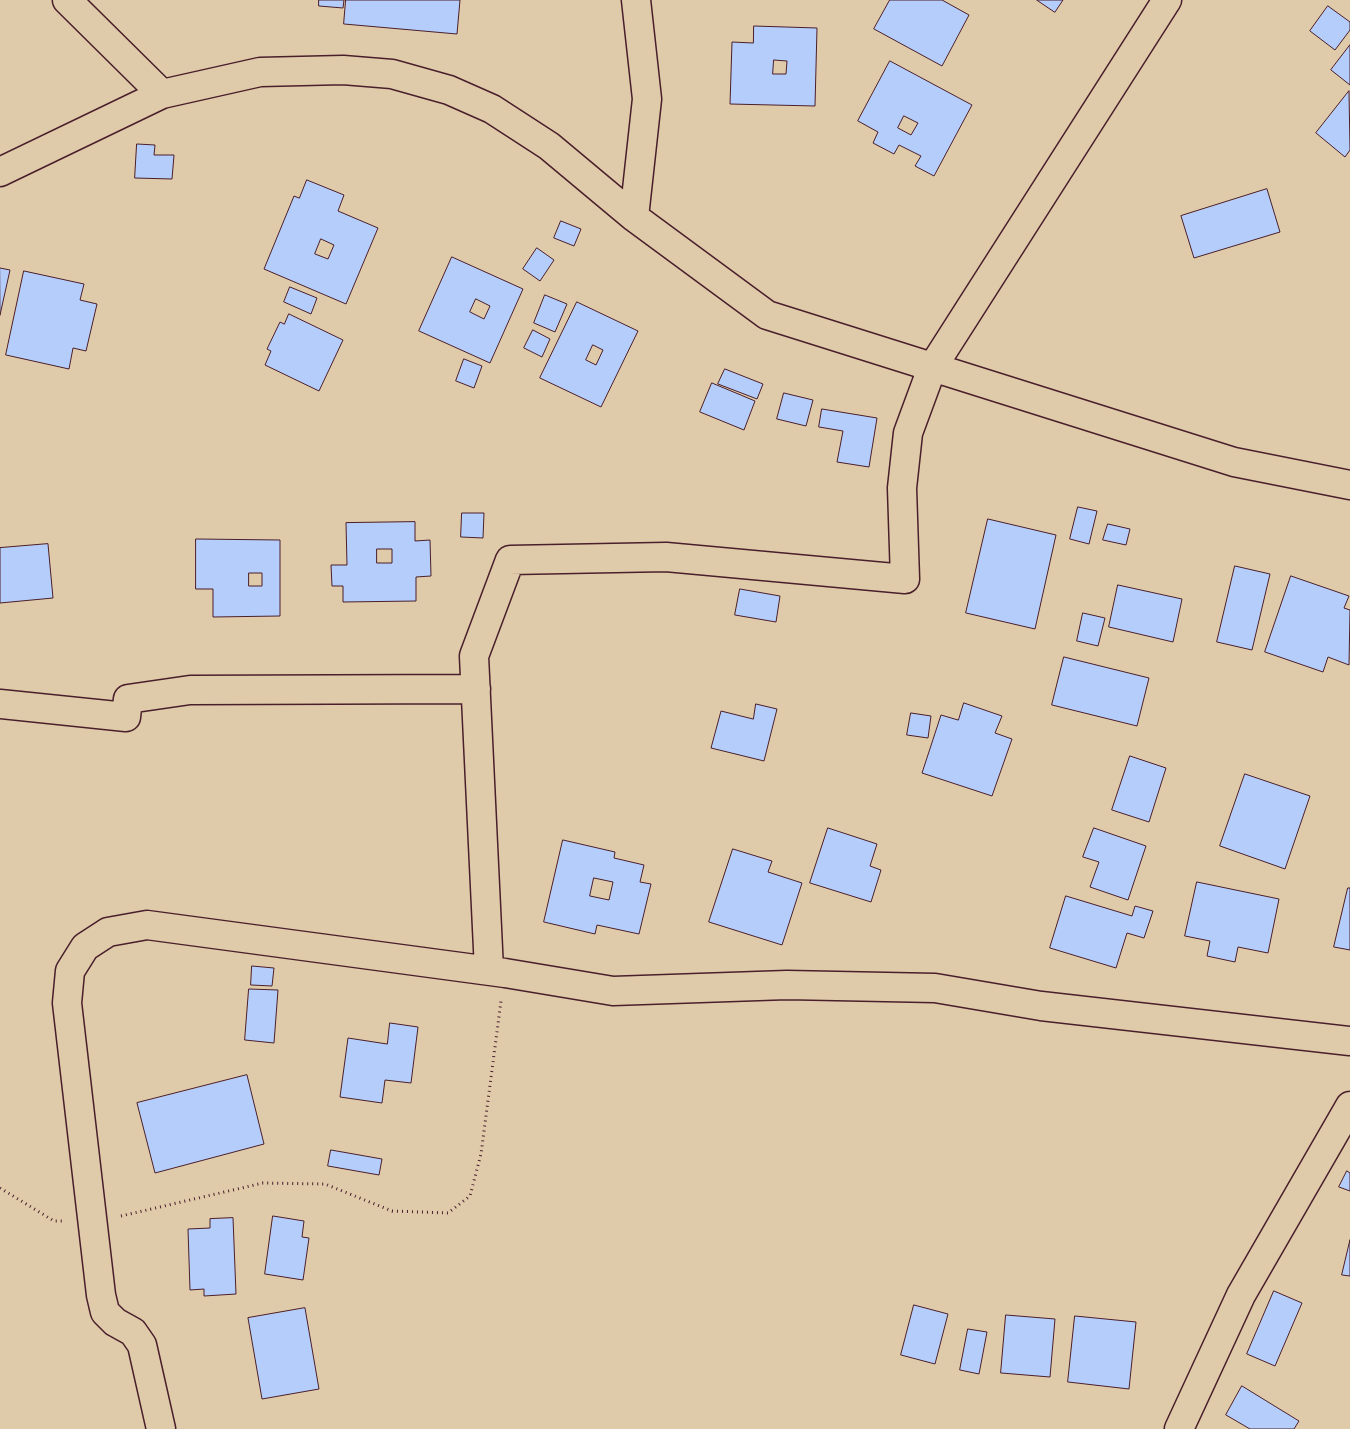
<!DOCTYPE html>
<html>
<head>
<meta charset="utf-8">
<style>
  body { margin:0 }
  canvas { display:block; background:#dfcbaa }
</style>
</head>
<body>
<canvas width="1350" height="1429"></canvas>
<script>
const ctx = document.querySelector('canvas').getContext('2d');
ctx.lineJoin = 'round';
function paint(path, color) { ctx.fillStyle = color; ctx.fill(path, 'evenodd'); }
function stroke(path, color, width, dash) { ctx.strokeStyle = color; ctx.lineWidth = width; ctx.lineCap = dash ? 'butt' : 'round'; ctx.setLineDash(dash || []); ctx.stroke(path); }
const building = new Path2D(`
  M319,0H344L343,8L319,6Z
  M346,0H460L457,34L344,24Z
  M890,0H942L969,15L942,66L874,29Z
  M1037,0H1063L1055,12Z
  M1328,6L1350,22V30L1335,50L1310,31Z
  M754,26L817,28L815,106L730,104L732,42L753,43ZM774,60L787,61L786,74H773Z
  M1350,45V85L1331,70Z
  M890,61L972,105L934,176L915,166L921,156L899,145L894,154L873,143L878,132L858,121ZM904,116L918,123L911,135L898,128Z
  M1349,91L1350,150L1345,157L1316,133Z
  M137,144L155,145L154,155H174L172,179L135,178Z
  M307,180L344,195L338,211L378,228L346,304L264,269L294,196L299,198ZM321,239L334,245L328,259L315,254Z
  M1267,189L1280,232L1194,258L1181,216Z
  M561,221L581,229L574,246L554,238Z
  M537,248L554,260L540,281L523,269Z
  M452,257L523,289L490,363L419,331ZM476,299L490,306L484,319L470,312Z
  M0,268L10,270L0,315Z
  M24,271L84,284L80,300L97,304L86,351L73,348L69,369L6,355Z
  M290,287L317,298L311,314L284,302Z
  M545,295L567,304L555,332L534,323Z
  M577,302L638,331L601,407L540,378ZM593,345L603,350L596,365L586,360Z
  M289,314L343,340L319,391L265,365L271,351L267,349L280,322L284,324Z
  M533,330L550,339L542,357L524,348Z
  M464,359L482,366L474,388L456,381Z
  M725,369L763,384L757,399L718,384Z
  M712,383L755,401L744,430L700,412Z
  M784,393L813,400L806,426L777,419Z
  M822,409L877,418L869,467L837,462L843,431L819,427Z
  M1078,507L1097,511L1089,544L1070,539Z
  M462,513H484L483,538L461,537Z
  M988,519L1056,535L1035,629L966,613Z
  M415,522V541L430,540L431,576L416,577V601L343,602V586H332L331,565H347L346,523ZM377,549H392V563H377Z
  M1108,524L1130,529L1126,545L1103,540Z
  M196,539L280,540V616L213,617V589H196ZM249,573H262V586H249Z
  M48,544L53,598L0,603V548Z
  M1235,566L1270,574L1252,650L1217,642Z
  M1291,576L1349,596L1344,608L1350,610L1349,665L1328,657L1323,672L1265,652Z
  M1118,585L1182,599L1173,642L1109,627Z
  M740,589L780,596L776,622L735,615Z
  M1083,613L1105,618L1098,646L1077,641Z
  M1064,657L1149,678L1137,726L1052,705Z
  M964,703L1002,716L995,733L1012,739L992,796L922,773L941,715L958,720Z
  M756,704L777,709L764,761L711,748L721,711L753,719Z
  M911,713L931,716L928,738L907,735Z
  M1130,756L1166,768L1149,822L1112,810Z
  M1245,774L1310,796L1285,869L1220,846Z
  M828,828L877,844L870,866L881,870L871,902L810,883Z
  M1094,828L1146,846L1128,900L1090,887L1099,862L1083,857Z
  M563,840L615,852L614,858L644,865L640,882L651,884L639,934L597,925L595,934L544,922ZM594,878L613,882L609,900L590,896Z
  M733,849L772,861L768,872L802,883L782,945L709,922Z
  M1197,882L1279,899L1268,953L1238,947L1235,962L1207,956L1210,941L1185,936Z
  M1348,888H1350V950L1334,947Z
  M1066,896L1132,916L1135,906L1153,911L1144,938L1127,933L1116,968L1050,948Z
  M252,966L274,968L272,986L251,985Z
  M249,989L278,990L274,1043L245,1040Z
  M390,1023L418,1027L411,1083L385,1080L382,1103L340,1097L348,1038L387,1044Z
  M247,1075L264,1144L155,1173L137,1103Z
  M331,1150L382,1159L379,1175L328,1166Z
  M1347,1171L1350,1173V1191L1339,1187Z
  M273,1216L304,1221L302,1237L309,1238L303,1280L265,1274Z
  M233,1218L236,1294L204,1296V1289L190,1290L188,1229L210,1228V1219Z
  M1350,1240V1276L1342,1275Z
  M1274,1291L1302,1303L1275,1366L1247,1354Z
  M914,1305L948,1314L935,1364L901,1355Z
  M305,1308L319,1389L262,1399L248,1318Z
  M1006,1315L1055,1319L1050,1377L1001,1373Z
  M1075,1316L1136,1322L1129,1389L1068,1382Z
  M968,1329L987,1332L979,1374L960,1370Z
  M1242,1386L1299,1421L1294,1429H1250L1226,1415Z`);
paint(building, '#b5cdfb');
stroke(building, '#4a1f2b', 1);
const minor = new Path2D(`
  M67,0L162,94
  M0,172L162,94L260,72L343,70L392,74L449,90L492,109L549,146L634,217L767,315L1234,462L1350,485
  M634,217L647,99L636,0
  M0,704L126,717L128,699L190,690L476,689
  M489,970L474,656L510,560L666,557L905,579L902,488L908,433L932,368L1167,0
  M161,1429L142,1345L133,1332L115,1322L105,1312L101,1295L67,1003L70,971L85,947L108,932L147,925L505,973L613,991L787,985L935,988L1041,1006L1350,1041
  M1179,1429L1241,1295L1350,1106`);
stroke(minor, '#4a1f2b', 31);
stroke(new Path2D(`
  M0,1188L54,1221H63
  M121,1216L263,1183L325,1184L392,1211L448,1213L470,1196L481,1154L501,1001`), '#4a1f2b', 3, [1, 4]);
stroke(minor, '#dfcbaa', 28);
</script>
</body>
</html>
